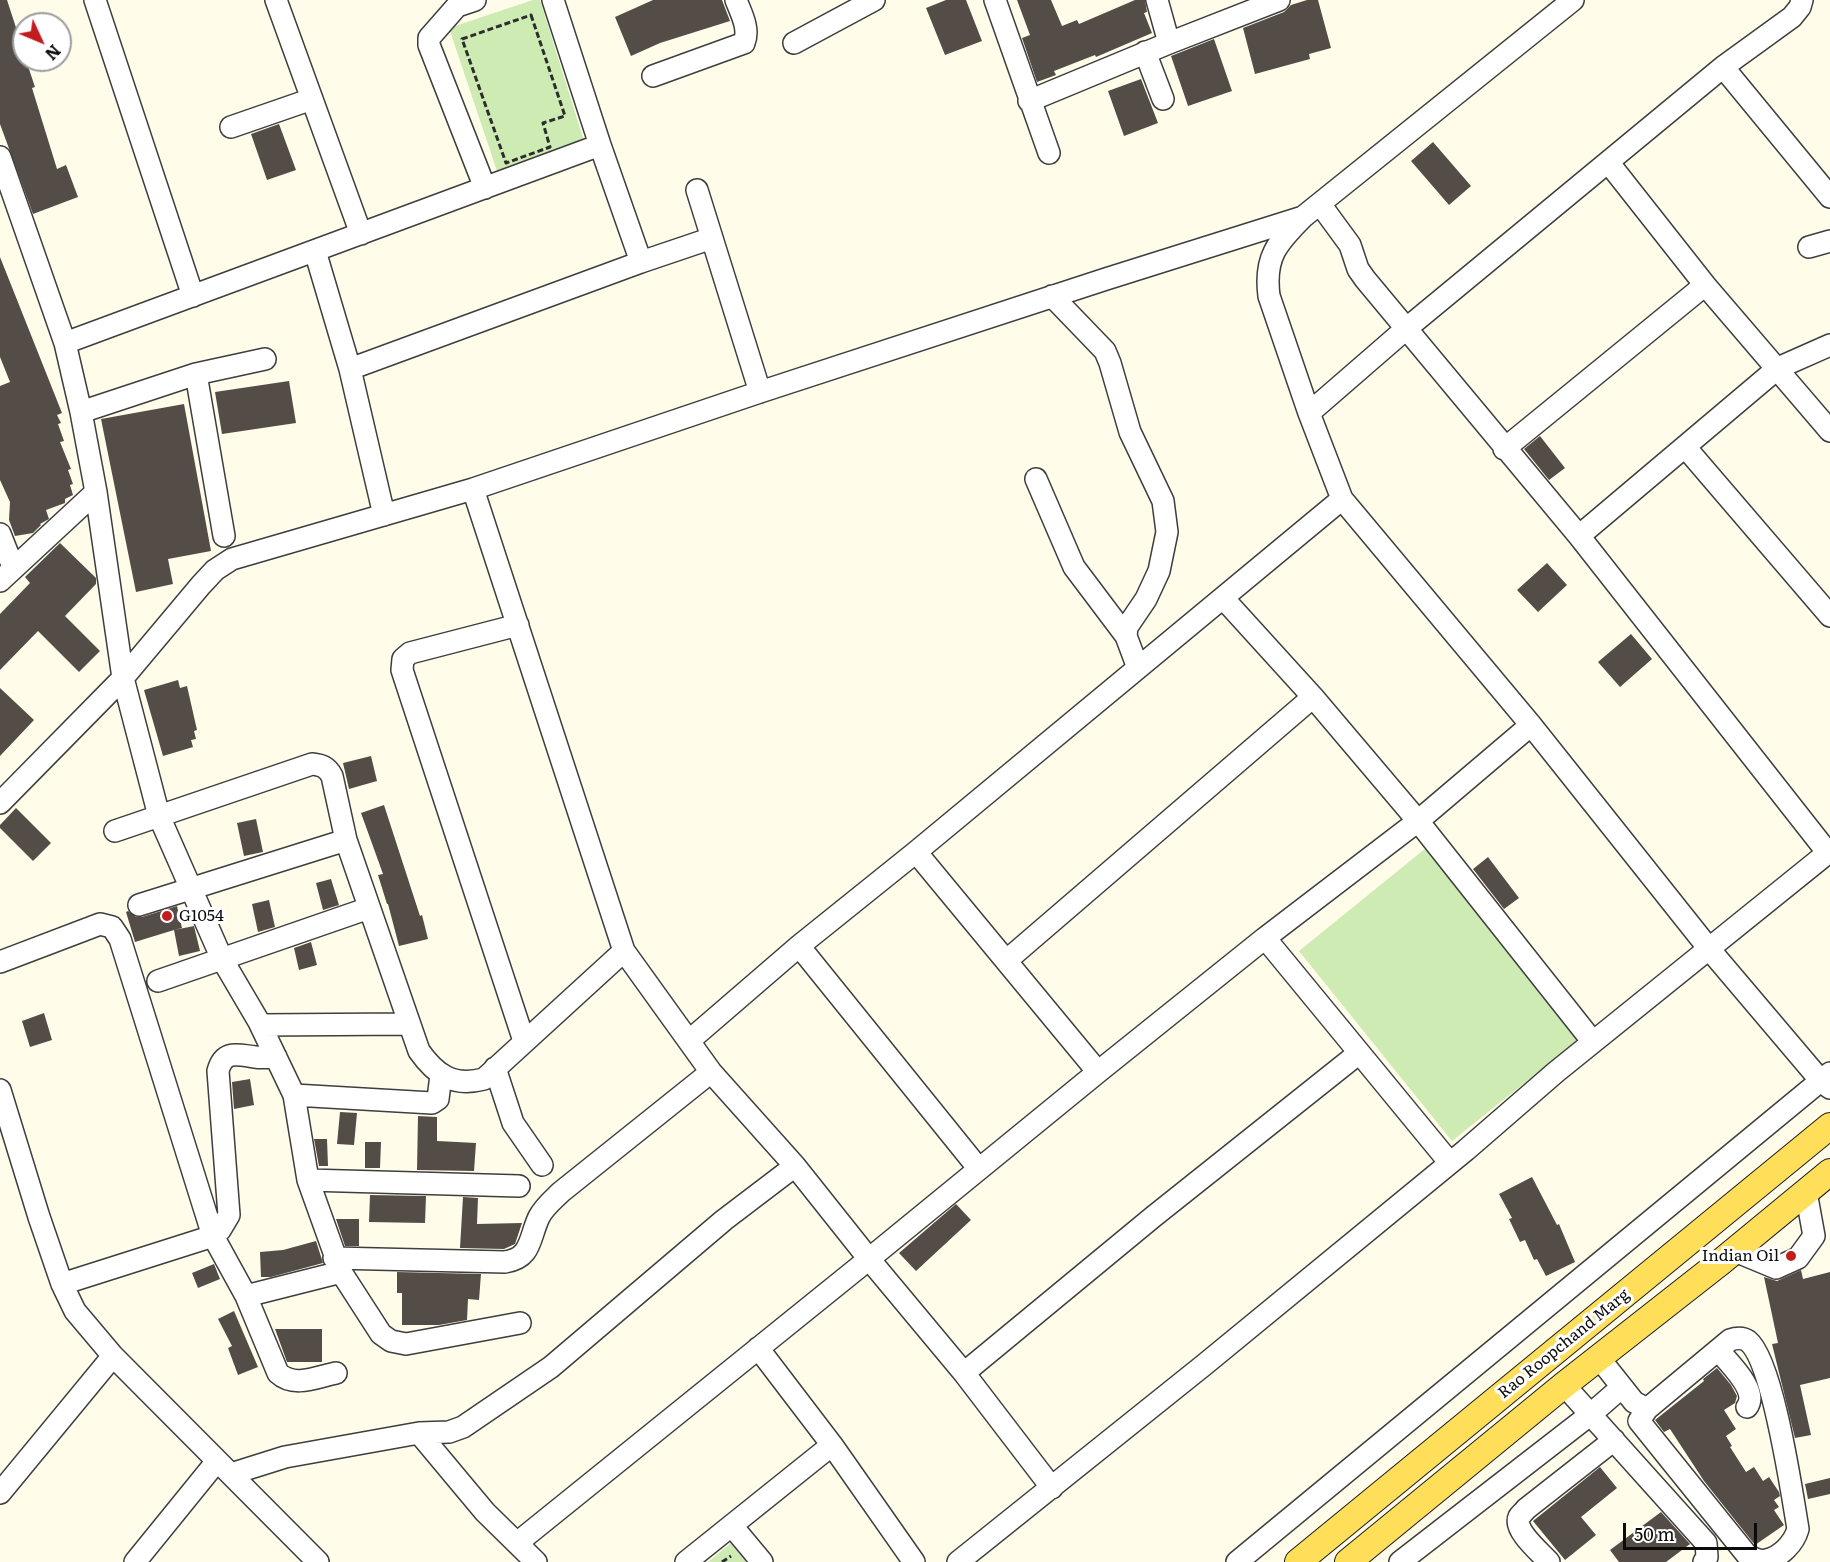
<!DOCTYPE html>
<html>
<head>
<meta charset="utf-8">
<style>
  body { margin:0 }
  #map { position:relative; width:1830px; height:1562px; overflow:hidden; background:#fffcea; font-family:Literata,serif }
  canvas { display:block }
  .north { position:absolute; left:12px; top:12px; width:60px; height:60px; box-sizing:border-box; background:#fff; border:2px solid #9d9d9d; border-radius:50%; rotate:134deg; font-size:16px; font-weight:700; line-height:24px; text-align:center; color:#0b0b0b }
  .north::after { content:''; display:block; margin:auto; width:21px; height:27px; background:#c21d1e; clip-path:polygon(50% 0,100% 100%,50% 72%,0 100%) }
  .scale { position:absolute; left:1623px; top:1523px; width:134px; height:27px; box-sizing:border-box; border:3px solid #0b0b0b; border-top:0; padding-left:8px; font-size:18px; line-height:21px; white-space:nowrap; color:#0b0b0b; -webkit-text-stroke:4px #fff; paint-order:stroke }
</style>
</head>
<body>
<div id="map">
<canvas width="1830" height="1562"></canvas>
<div class="north">N</div>
<div class="scale">50 m</div>
</div>
<script>
const ctx = document.querySelector('canvas').getContext('2d');
ctx.lineJoin = 'round';
function paint(path, color) { ctx.fillStyle = color; ctx.fill(path, 'evenodd'); }
function stroke(path, color, width, dash) { ctx.strokeStyle = color; ctx.lineWidth = width; ctx.lineCap = dash ? 'butt' : 'round'; ctx.setLineDash(dash || []); ctx.stroke(path); }
function label(font, color, halo, rows, align = 'center') {
  ctx.font = font + ' Literata,serif'; ctx.lineWidth = 6; ctx.setLineDash([]); ctx.textBaseline = 'middle'; ctx.strokeStyle = halo; ctx.fillStyle = color; for (const [text, x, y, turn = 0] of rows) {
    ctx.save(); ctx.translate(x, y); ctx.rotate((+turn || 0) * Math.PI / 180); ctx.textAlign = isNaN(turn) ? turn : align; if (halo) ctx.strokeText(text, 0, 0); ctx.fillText(text, 0, 0); ctx.restore();
  }
}
paint(new Path2D(`
  M533,0H540L584,141L497,171L449,28Z
  M1426,848L1579,1039L1452,1141L1299,951Z
  M731,1543L747,1562H708Z`), '#cdebb2');
paint(new Path2D(`
  M0,0H7L24,52V60H26L35,87L32,88L57,169L66,165L78,197L33,214L0,124Z
  M653,0H722L730,21L660,43L631,56L615,17Z
  M946,0H966L982,41L945,55L926,8Z
  M1017,0H1051L1062,26L1077,20L1079,24L1135,0H1145L1147,12L1144,13L1152,33L1096,57L1095,55L1054,71L1056,75L1037,82L1022,38L1030,35Z
  M1307,0H1318L1331,48L1309,54L1310,59L1255,74L1243,28L1284,12L1291,5Z
  M1214,39L1232,91L1188,106L1171,56Z
  M1141,79L1158,123L1124,136L1108,91Z
  M279,124L296,170L267,180L251,134Z
  M1433,142L1471,186L1449,205L1411,161Z
  M0,257L62,413L57,415L61,423L58,424L64,441L60,442L71,469L68,470L73,484L70,485L73,495L65,499V503L46,510L49,519L40,524L41,525L33,533L15,536L9,520L10,502L0,480V386L10,382L0,357Z
  M289,381L296,423L222,434L215,392Z
  M184,404L211,551L168,559L173,584L136,592L101,419Z
  M1540,436L1565,468L1549,480L1524,449Z
  M60,543L96,578V584L65,616L100,651L79,672L38,631L0,670V614L30,583L25,577Z
  M1547,563L1567,585L1538,612L1517,590Z
  M1631,634L1652,659L1620,687L1598,662Z
  M178,680L180,688L187,686L197,730L194,731L196,739L191,740L193,747L163,756L144,690Z
  M0,688L34,720L0,756Z
  M371,756L377,781L349,789L343,763Z
  M384,805L420,916L422,915L428,939L399,946L388,904H387L378,875L383,874L361,813Z
  M16,808L51,843L33,861L0,828V825Z
  M256,819L263,852L244,856L237,823Z
  M1488,857L1519,898L1504,909L1473,869Z
  M331,879L339,905L323,910L316,883Z
  M269,900L275,927L258,932L252,904Z
  M177,906L182,928L174,930L194,926L200,951L179,956L174,930L135,942L126,912L128,911L136,917H142Z
  M311,942L317,965L299,970L294,948Z
  M44,1013L52,1040L30,1047L22,1021Z
  M250,1079L254,1105L234,1109L232,1082Z
  M340,1112L357,1113L354,1145L337,1144Z
  M418,1116L437,1117V1141L476,1143L474,1171L417,1170Z
  M314,1139H327L328,1166H319Z
  M365,1142H381L380,1168H365Z
  M1532,1177L1557,1225L1559,1224L1575,1262L1546,1276L1537,1259L1534,1260L1525,1240L1520,1242L1509,1219L1512,1218L1499,1194Z
  M370,1195L426,1196L425,1223L369,1222Z
  M463,1197L478,1198L477,1224L522,1223L515,1244L504,1249L460,1248Z
  M956,1204L971,1220L916,1271L899,1253Z
  M336,1219H359V1246H345Z
  M316,1241L323,1263L271,1277H261L260,1252L283,1250Z
  M214,1264L220,1279L198,1288L192,1273Z
  M1801,1270L1803,1279L1830,1272V1378L1800,1385L1811,1435L1795,1438L1772,1344L1778,1343L1764,1277L1777,1281Z
  M397,1272L481,1274L479,1300L468,1299L467,1320L439,1325H402V1293H397Z
  M234,1311L258,1367L238,1375L228,1348L232,1346L218,1319Z
  M275,1329H322V1362H287Z
  M1717,1368L1731,1385L1737,1396L1735,1403L1724,1410L1736,1429L1726,1436L1732,1446L1730,1447L1746,1472L1754,1467L1763,1481L1769,1477L1779,1492L1780,1496L1774,1500L1779,1507L1774,1510L1784,1525L1755,1545L1704,1481L1670,1429L1664,1432L1655,1420L1704,1381L1703,1379Z
  M1600,1467L1617,1488L1581,1517L1596,1535L1565,1560L1533,1521Z
  M1830,1478V1494L1808,1499L1805,1484Z
  M1661,1512L1690,1544L1666,1562H1619L1610,1550Z`), '#544d47');
const minor = new Path2D(`
  M95,0L193,296
  M276,0L361,234
  M475,0L457,6L429,38V45L485,188
  M553,0L600,145L641,262
  M995,0L1049,153
  M1157,0L1169,43
  M1573,0L1303,217C1277,243 1264,257 1269,296L1309,413L1342,499L1531,725L1710,950L1821,1081L1830,1088
  M794,43L874,0
  M1145,52L1163,99
  M1723,67L1830,197
  M653,76L744,43C750,29 741,13 736,0
  M1029,101L1169,43L1279,0
  M231,127L312,99
  M0,157L65,343L81,412L96,492L123,678L159,816L222,959L259,1022L294,1095L308,1180L341,1272L381,1334L391,1341L406,1344L520,1323
  M1608,162L1705,285L1830,431
  M697,190L760,392
  M1320,204L1350,245L1358,269L1365,279L1579,536L1828,853
  M1809,247L1830,241
  M315,251L350,369L384,515
  M1052,296L1105,351L1110,363L1130,432L1163,501L1167,532L1159,571L1146,599L1127,627L1126,636L1138,668
  M65,343L600,145
  M350,369L641,262L712,238
  M196,374L265,359
  M81,412L196,374L224,536
  M1309,413L1407,328L1723,67L1792,17L1800,7L1802,0
  M1686,448L1830,616
  M1504,449L1705,285
  M1036,479L1074,567L1126,636
  M473,489L624,951L711,1072L795,1166L869,1259L964,1373L1052,1488
  M0,534L13,567
  M1579,536L1778,368L1830,345
  M0,581L96,492
  M1223,598L1313,697L1418,821L1593,1042
  M518,625L410,653L403,659L402,670L524,1041
  M0,803L123,678L201,585L215,570L232,559L473,489L760,392L1106,279L1303,217
  M115,831L312,764C322,765 327,767 332,776L346,840L419,1051C436,1075 453,1087 484,1079L624,951
  M916,852L1098,1072
  M139,905L346,840
  M1265,938L1450,1163
  M799,946L979,1169
  M1006,961L1313,697
  M0,962L100,924L112,927L120,939L213,1236L246,1296L278,1373C294,1388 317,1377 336,1373
  M158,981L369,908
  M261,1025L409,1024
  M690,1040L799,946L916,852L1342,499
  M495,1068L513,1123L542,1165
  M0,1090L39,1217L62,1284L75,1311L113,1356L318,1562
  M294,1095L432,1103L438,1099L441,1075
  M308,1180L519,1186
  M1735,1251L1776,1268L1798,1258L1814,1236L1806,1192
  M334,1258L505,1262C532,1258 529,1238 539,1217C544,1207 554,1199 561,1192L711,1072
  M62,1284L213,1236L220,1230L229,1215L218,1071C224,1049 238,1055 255,1057C262,1058 269,1057 276,1057
  M246,1296L341,1272
  M758,1348L832,1445L914,1562
  M1718,1350C1729,1363 1759,1391 1747,1407
  M1599,1358L1634,1402L1647,1409L1730,1340C1736,1338 1742,1337 1748,1341C1773,1361 1792,1494 1798,1529C1794,1543 1781,1557 1766,1560C1759,1562 1753,1558 1747,1555L1639,1421L1647,1409
  M964,1373L1153,1217L1359,1053
  M1564,1385L1706,1543L1707,1557L1704,1562
  M419,1433L485,1512L536,1562
  M231,1474L285,1457L419,1433L449,1432L463,1427L551,1367L724,1220L795,1166
  M0,1493L113,1356
  M732,1526L762,1562
  M517,1543L869,1259L1098,1072L1265,938L1418,821L1531,725
  M135,1562L217,1461
  M686,1562L832,1445
  M958,1562L1204,1365L1466,1150L1556,1072L1830,851
  M1237,1562L1830,1073
  M1400,1562L1591,1414L1622,1387
  M1549,1562C1541,1553 1513,1530 1519,1517C1521,1514 1524,1512 1526,1509L1614,1440`);
const major = new Path2D(`
  M1298,1562L1830,1126
  M1348,1562L1564,1385L1722,1261L1830,1172`);
stroke(minor, '#3e3e3e', 24);
stroke(major, '#1c1c1c', 28);
stroke(new Path2D(`
  M531,15L565,116L543,123L550,147L506,163L462,39Z
  M722,1562L731,1556`), '#2d2d2d', 3, [6, 3]);
stroke(minor, '#fff', 21);
stroke(major, '#ffde5a', 26);
for (const [x, y, r, color] of [
  [167,916,6,"#c21d1e"],
  [1791,1256,6,"#c21d1e"]
]) { const dot = new Path2D(); dot.arc(x, y, r, 0, 2 * Math.PI); ctx.fillStyle = color; ctx.fill(dot); stroke(dot, '#fff', 2); }
label('16px', '#0b0b0b', '#fff', [
  ["G1054",179,916],
  ["Indian Oil",1779,1256,"right"]
], 'left');
label('16px', '#0b0b0b', '#fff', [
  ["Rao Roopchand Marg",1564,1344,-39]
]);
</script>
</body>
</html>
